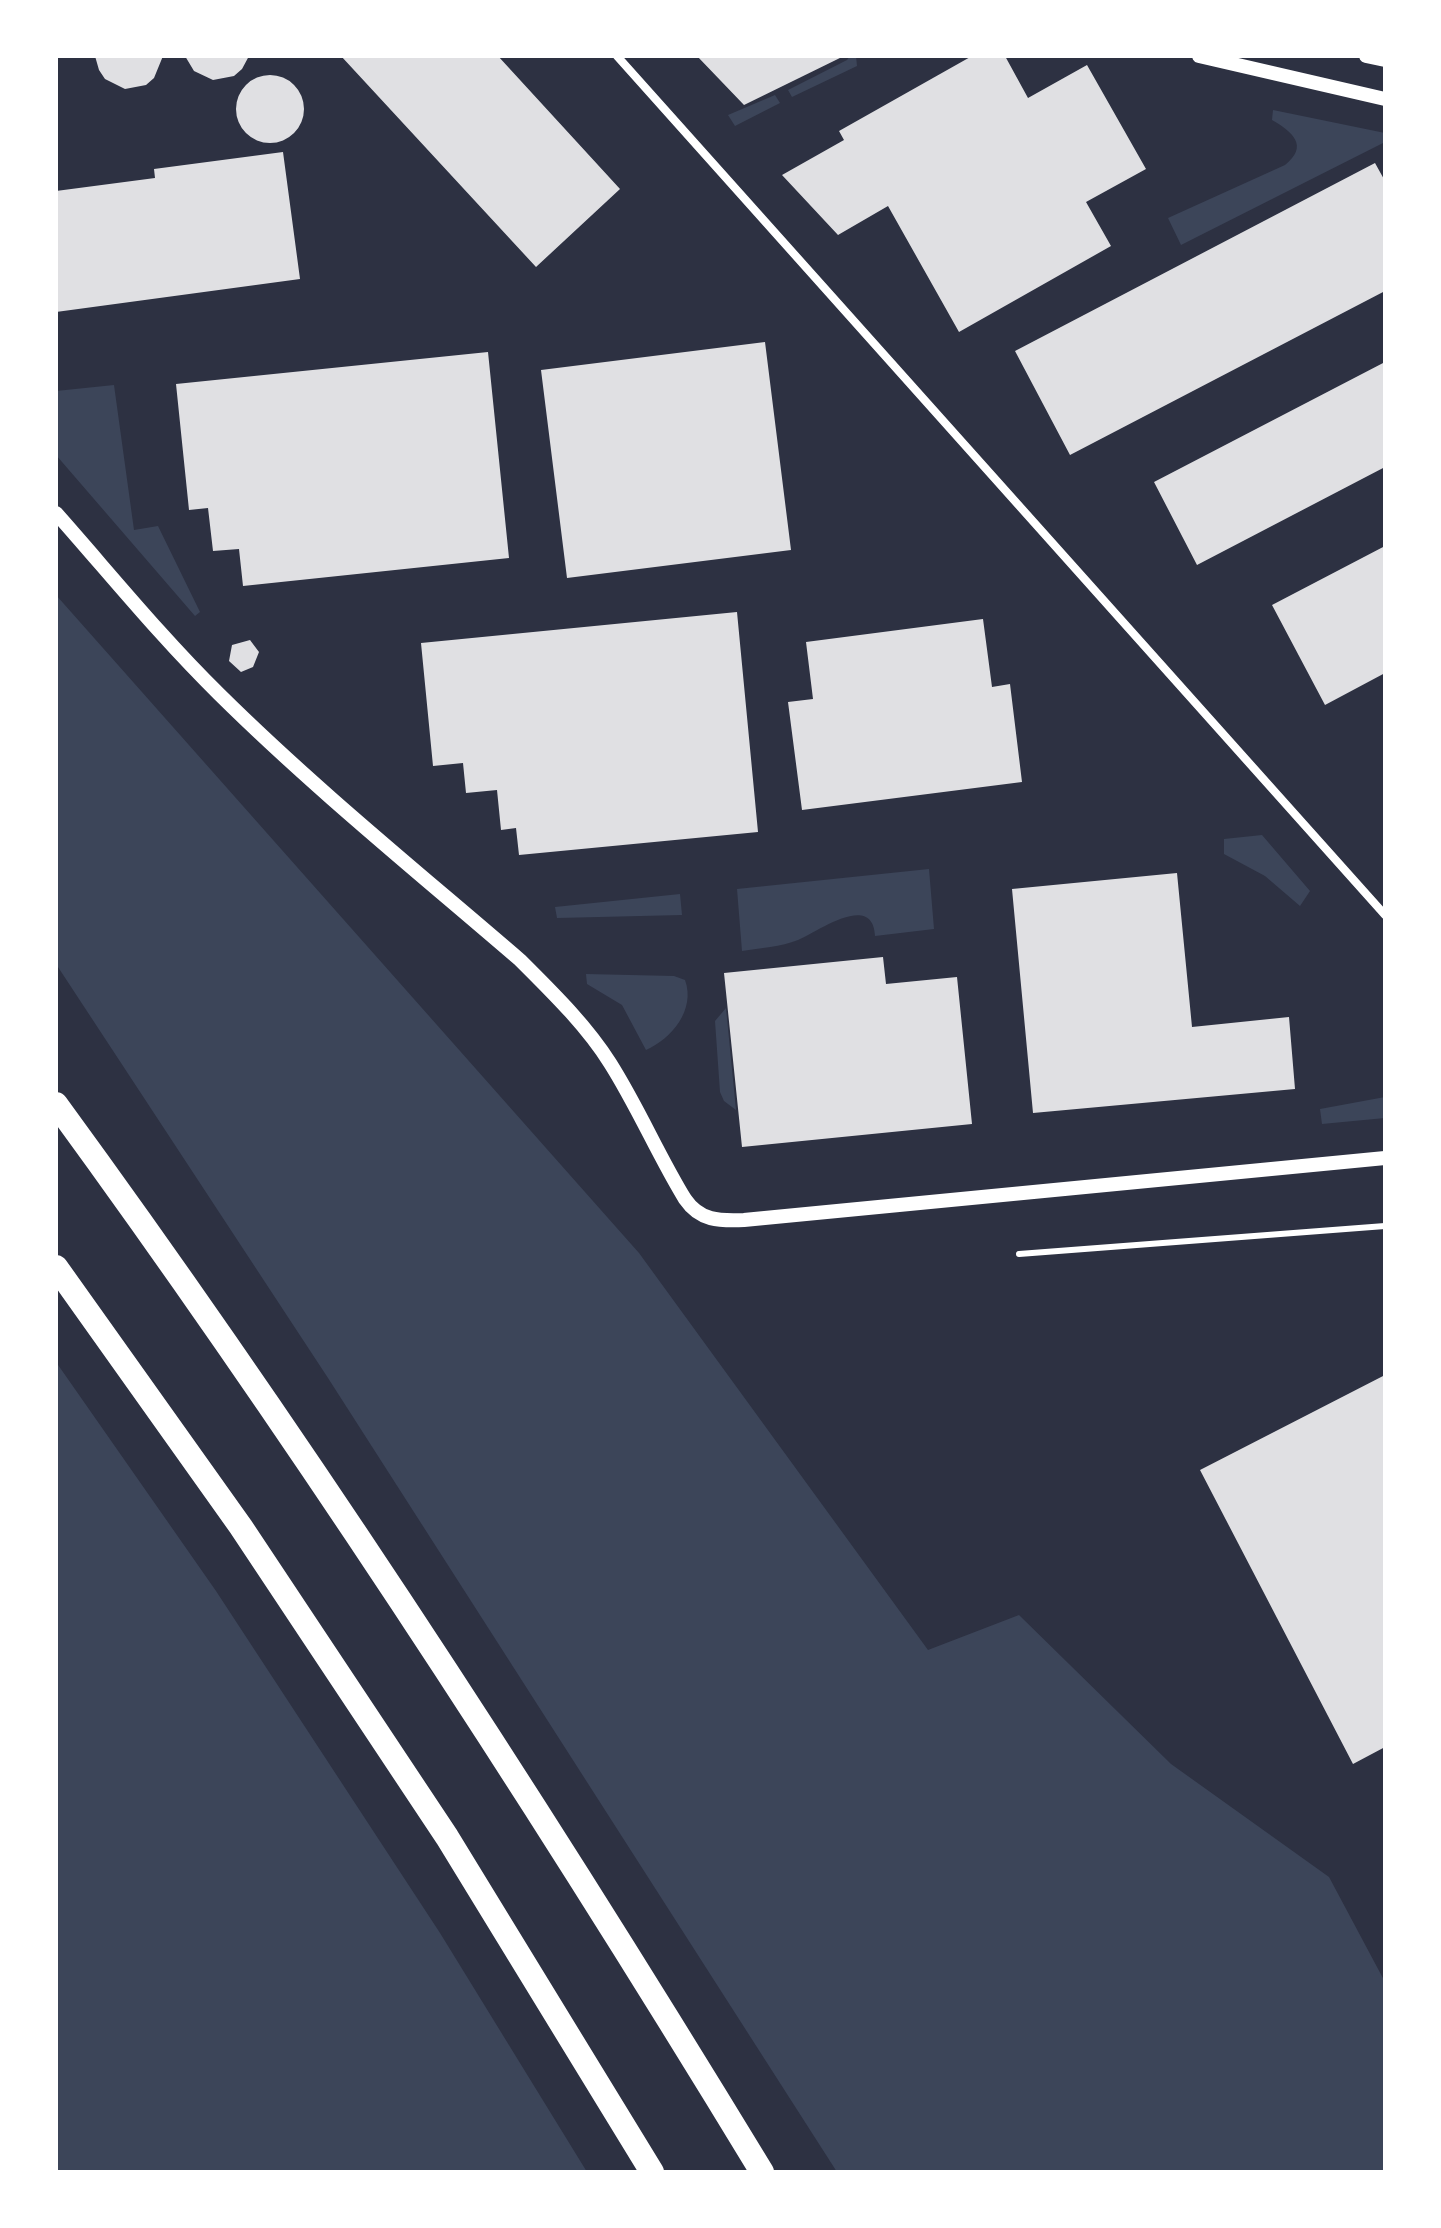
<!DOCTYPE html>
<html>
<head>
<meta charset="utf-8">
<style>
  body { margin:0 }
  #map { position:relative; width:1441px; height:2228px; overflow:hidden; background:#2d3142; font-family:"Exo 2",sans-serif }
  canvas { display:block }
  .frame { position:absolute; inset:0; border:58px solid #fff; pointer-events:none }
</style>
</head>
<body>
<div id="map">
<canvas width="1441" height="2228"></canvas>
<div class="frame"></div>
</div>
<script>
const ctx = document.querySelector('canvas').getContext('2d');
ctx.lineJoin = 'round';
function paint(path, color) { ctx.fillStyle = color; ctx.fill(path, 'evenodd'); }
function stroke(path, color, width, dash) { ctx.strokeStyle = color; ctx.lineWidth = width; ctx.lineCap = dash ? 'butt' : 'round'; ctx.setLineDash(dash || []); ctx.stroke(path); }
paint(new Path2D(`
  M850,56H856L857,66L792,97L788,90L847,60Z
  M775,95L780,103L735,126L728,115Z
  M1273,110L1385,133V142L1181,245L1168,218L1285,165C1309,146 1293,132 1272,120Z
  M114,385L134,530L158,526L200,612L195,616L56,455V391Z
  M56,595L639,1253L928,1650L1019,1615L1171,1764L1329,1877L1385,1982V2172H837L328,1378L56,964Z
  M1262,835L1310,891L1300,906L1265,876L1224,854V839Z
  M929,869L934,929L875,936C873,890 814,934 798,940C781,947 760,948 742,951L737,889Z
  M680,894L682,915L557,918L555,907Z
  M586,974L674,976L685,980C696,1010 671,1039 646,1050L622,1005L587,984Z
  M726,1008L736,1110L724,1101L720,1092L715,1021Z
  M1385,1097V1118L1322,1124L1320,1109Z
  M56,1362L216,1591L440,1933L587,2172H56Z`), '#3c4559');
paint(new Path2D(`
  M95,56H163L154,78L146,85L125,89L105,79L99,70Z
  M185,56H249L242,69L234,76L213,80L194,71Z
  M341,56H498L620,189L536,267Z
  M697,56H844L744,105Z
  M972,56H1005L1028,98L1087,65L1146,169L1086,202L1111,246L959,332L888,206L838,235L782,175L844,140L839,131Z
  M236 109a34 34 0 1 1 68 0a34 34 0 1 1-68 0Z
  M283,152L300,279L56,312V191L155,178L154,169Z
  M1375,163L1385,181V291L1070,455L1015,351Z
  M765,342L791,550L567,578L541,370Z
  M488,352L509,558L243,586L239,549L213,551L208,508L189,510L176,384Z
  M1385,362V467L1197,565L1154,482Z
  M1385,546V673L1325,705L1272,605Z
  M737,612L758,832L519,855L516,828L501,830L497,790L466,793L463,763L433,766L421,643Z
  M983,619L992,687L1010,684L1022,782L802,810L788,702L813,699L806,642Z
  M250,640L259,652L253,667L241,672L229,661L232,645Z
  M1177,873L1192,1027L1289,1017L1295,1089L1033,1113L1012,889Z
  M883,957L886,984L957,977L972,1124L742,1147L724,973Z
  M1385,1375V1747L1353,1764L1200,1470Z`), '#e0e0e3');
stroke(new Path2D(`
  M1019,1254L1385,1226`), '#fff', 6);
stroke(new Path2D(`
  M617,56L1385,915`), '#fff', 8);
stroke(new Path2D(`
  M1199,56L1385,99
  M1366,56L1385,60
  M56,513C110,574 161,637 219,694C314,788 419,873 520,960C552,992 586,1025 610,1063C638,1107 658,1155 685,1199C700,1221 719,1221 744,1220L1385,1158`), '#fff', 14);
stroke(new Path2D(`
  M56,1104C308,1449 540,1807 762,2172
  M56,1267L241,1527L447,1837L652,2172`), '#fff', 24);
</script>
</body>
</html>
